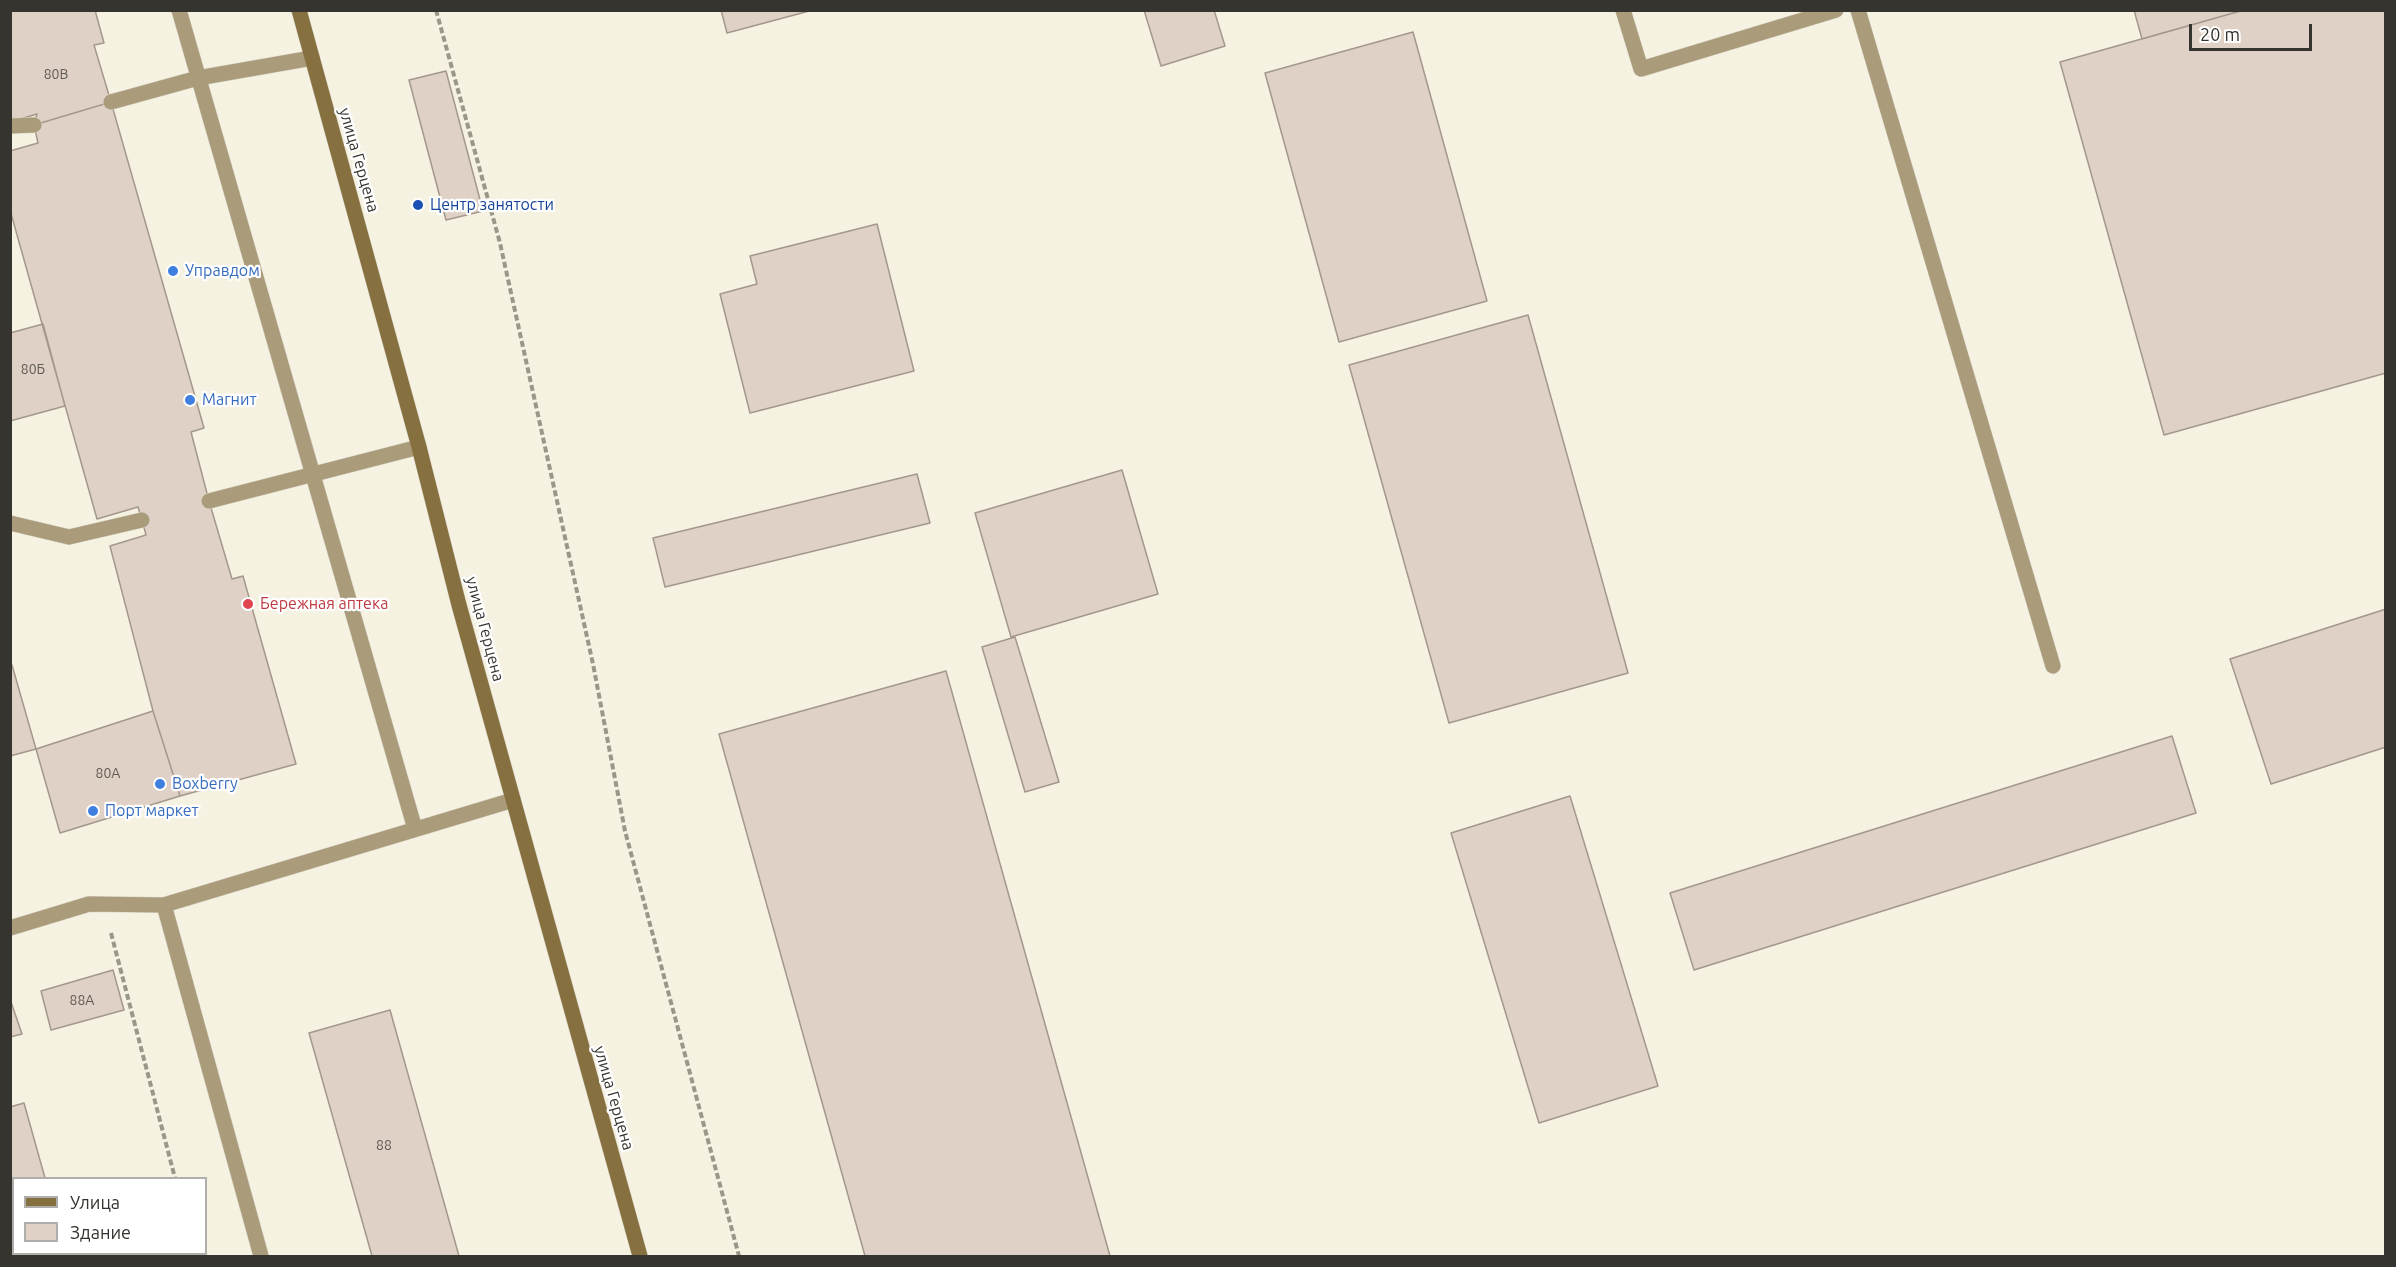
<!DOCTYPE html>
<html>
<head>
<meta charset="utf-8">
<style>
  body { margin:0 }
  #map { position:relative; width:2396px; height:1267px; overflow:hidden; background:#f6f2e2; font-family:Ubuntu,sans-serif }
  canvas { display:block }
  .frame { position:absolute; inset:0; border:12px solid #36342e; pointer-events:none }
  .legend { position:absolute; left:12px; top:1177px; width:195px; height:78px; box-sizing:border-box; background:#fff; border:2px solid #afaeab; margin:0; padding:8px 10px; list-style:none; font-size:18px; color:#36342e }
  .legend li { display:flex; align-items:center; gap:12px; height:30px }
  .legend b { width:30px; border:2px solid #afaeab }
  .scale { position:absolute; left:2189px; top:24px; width:123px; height:27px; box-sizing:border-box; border:3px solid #36342e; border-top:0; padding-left:8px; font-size:18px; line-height:21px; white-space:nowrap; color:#36342e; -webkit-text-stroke:4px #fff; paint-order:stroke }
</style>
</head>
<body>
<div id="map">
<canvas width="2396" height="1267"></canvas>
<div class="frame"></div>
<ul class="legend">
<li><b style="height:8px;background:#877040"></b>Улица</li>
<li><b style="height:16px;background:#dfd1c6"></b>Здание</li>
</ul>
<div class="scale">20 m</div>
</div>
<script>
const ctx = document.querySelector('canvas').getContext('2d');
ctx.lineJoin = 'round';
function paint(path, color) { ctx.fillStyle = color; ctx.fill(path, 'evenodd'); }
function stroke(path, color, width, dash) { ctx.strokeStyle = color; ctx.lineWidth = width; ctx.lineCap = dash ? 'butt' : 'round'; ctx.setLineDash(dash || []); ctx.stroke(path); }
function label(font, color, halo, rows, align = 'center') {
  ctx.font = font + ' Ubuntu,sans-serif'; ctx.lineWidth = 4.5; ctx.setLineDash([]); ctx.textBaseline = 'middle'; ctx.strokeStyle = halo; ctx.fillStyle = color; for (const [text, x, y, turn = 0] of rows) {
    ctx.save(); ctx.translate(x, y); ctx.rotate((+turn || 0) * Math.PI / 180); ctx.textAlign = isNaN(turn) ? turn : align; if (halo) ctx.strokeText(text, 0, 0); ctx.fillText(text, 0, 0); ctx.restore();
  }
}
const building = new Path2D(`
  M10,10H95L104,43L94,45L111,102L34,125L37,114L10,122Z
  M721,10H813L727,33Z
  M1144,10H1214L1225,46L1161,66Z
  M2134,10H2244L2142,39Z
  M2244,10H2386V373L2164,435L2060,62Z
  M1413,32L1487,301L1339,342L1265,73Z
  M446,71L483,211L446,220L409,80Z
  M111,102L204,428L191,432L209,501L232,579L243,576L296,764L180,796L153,711L110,546L146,535L142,520L138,507L97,519L10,210V151L38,143L34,125Z
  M877,224L914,371L750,413L720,294L757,284L750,256Z
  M1528,315L1628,673L1449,723L1349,365Z
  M43,324L65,406L10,421V333Z
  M1122,470L1158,594L1011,637L975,513Z
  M917,474L930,523L665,587L653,538Z
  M2386,609V747L2271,784L2230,659Z
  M1015,637L1059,782L1025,792L982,647Z
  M12,665L36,749L10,756V666Z
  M946,671L1110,1256H865L719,734Z
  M153,711L180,796L60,833L36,749Z
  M2172,736L2196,813L1694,970L1670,893Z
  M1570,796L1658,1086L1539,1123L1451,833Z
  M113,970L124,1010L51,1030L41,991Z
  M10,999L22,1034L10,1037Z
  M390,1010L459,1256H372L309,1033Z
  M24,1103L45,1178H14V1254H66L67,1256H10V1107Z`);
paint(building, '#dfd1c6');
stroke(building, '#a4978c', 1.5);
const lane = new Path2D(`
  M179,10L415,829
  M1623,10L1641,69L1836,10
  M1858,10L2053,666
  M111,102L198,78L312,58
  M10,126L34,125
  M209,501L419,447
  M10,523L69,537L142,520
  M10,928L89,904L164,905
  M261,1256L164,905L513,800`);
const secondary = new Path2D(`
  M299,10L419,447L459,605L640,1256`);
stroke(lane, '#d3d0c2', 16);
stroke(secondary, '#d3d0c2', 16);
stroke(new Path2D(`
  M436,10L500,243L593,664L625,831L739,1256
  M111,933L175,1178
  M195,1254L196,1256`), '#99968a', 4, [6, 3]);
stroke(lane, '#aa9b7b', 15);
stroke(secondary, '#877040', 15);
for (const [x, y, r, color] of [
  [418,205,6,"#1a4fb4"],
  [173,271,6,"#3f7fe0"],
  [190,400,6,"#3f7fe0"],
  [248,604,6,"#e0444e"],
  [160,784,6,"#3f7fe0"],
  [93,811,6,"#3f7fe0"]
]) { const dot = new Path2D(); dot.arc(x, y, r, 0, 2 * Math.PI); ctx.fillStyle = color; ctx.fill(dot); stroke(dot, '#fff', 2); }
label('14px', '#605b54', null, [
  ["80В",56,74],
  ["80Б",33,369],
  ["80А",108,773],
  ["88А",82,1000],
  ["88",384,1145]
]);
label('16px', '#36342e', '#fff', [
  ["улица Герцена",359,160,74],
  ["улица Герцена",485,629,75],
  ["улица Герцена",614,1098,74]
]);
label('16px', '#164399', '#fff', [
  ["Центр занятости",430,205]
], 'left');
label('16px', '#366cbe', '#fff', [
  ["Управдом",185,271],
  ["Магнит",202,400],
  ["Boxberry",172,784],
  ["Порт маркет",105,811]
], 'left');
label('16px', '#be3a42', '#fff', [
  ["Бережная аптека",260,604]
], 'left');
</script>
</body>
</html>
